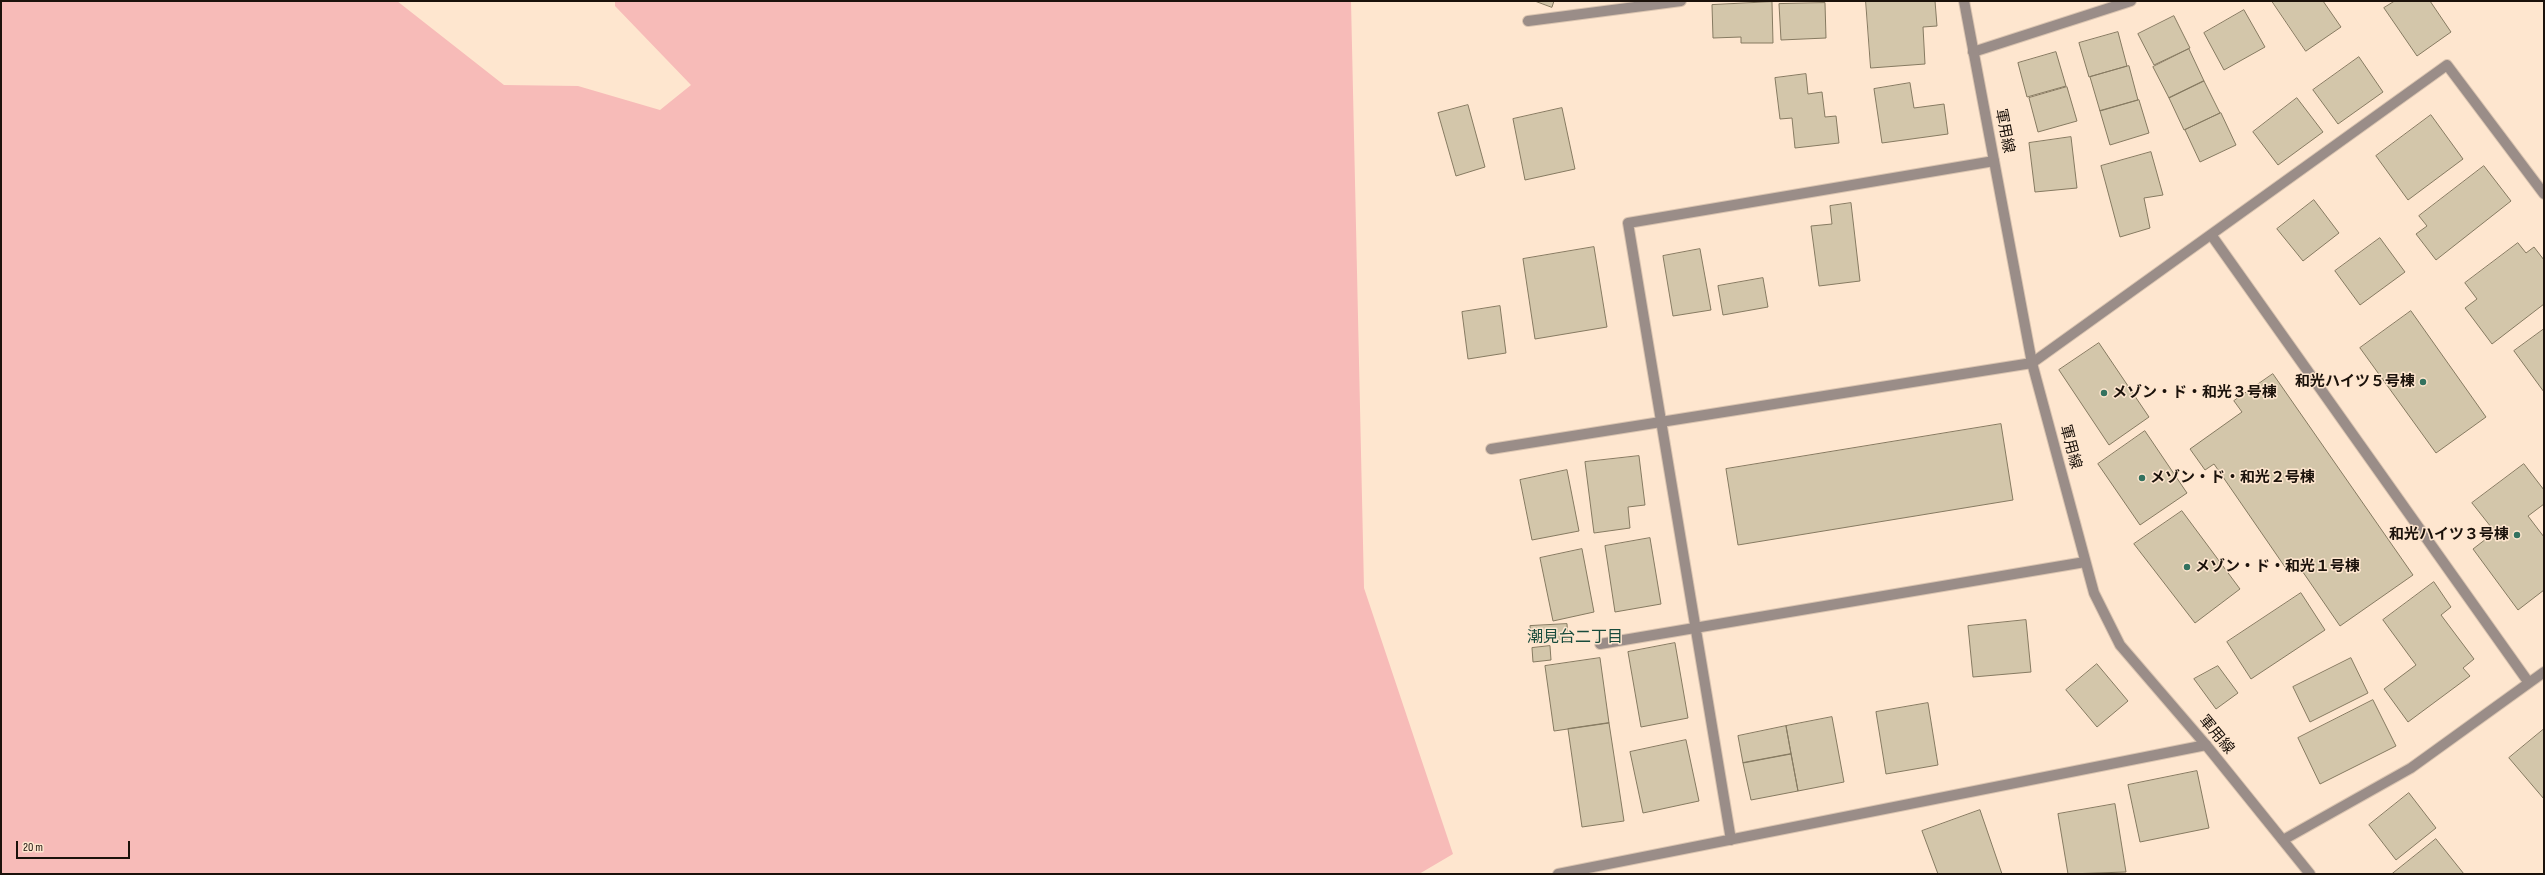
<!DOCTYPE html>
<html>
<head>
<meta charset="utf-8">
<style>
  body { margin:0 }
  #map { position:relative; width:2545px; height:875px; overflow:hidden; background:#fee6cf; font-family:"Sofia Sans Condensed",sans-serif }
  canvas { display:block }
  .frame { position:absolute; inset:0; border:2px solid #1b120b; pointer-events:none }
  .scale { position:absolute; left:16px; top:841px; width:114px; height:18px; box-sizing:border-box; border:2px solid #1b120b; border-top:0; padding-left:5px; font-size:12px; line-height:14px; white-space:nowrap; color:#1b120b; -webkit-text-stroke:3px #fee6cf; paint-order:stroke }
</style>
</head>
<body>
<div id="map">
<canvas width="2545" height="875"></canvas>
<div class="frame"></div>
<div class="scale">20 m</div>
</div>
<script>
const ctx = document.querySelector('canvas').getContext('2d');
ctx.lineJoin = 'round';
function paint(path, color) { ctx.fillStyle = color; ctx.fill(path, 'evenodd'); }
function stroke(path, color, width, dash) { ctx.strokeStyle = color; ctx.lineWidth = width; ctx.lineCap = dash ? 'butt' : 'round'; ctx.setLineDash(dash || []); ctx.stroke(path); }
function label(font, color, halo, rows, align = 'center') {
  ctx.font = font + ' "Sofia Sans Condensed","Noto Sans JP",sans-serif'; ctx.lineWidth = 3; ctx.setLineDash([]); ctx.textBaseline = 'middle'; ctx.strokeStyle = halo; ctx.fillStyle = color; for (const [text, x, y, turn = 0] of rows) {
    ctx.save(); ctx.translate(x, y); ctx.rotate((+turn || 0) * Math.PI / 180); ctx.textAlign = isNaN(turn) ? turn : align; if (halo) ctx.strokeText(text, 0, 0); ctx.fillText(text, 0, 0); ctx.restore();
  }
}
paint(new Path2D(`
  M1,1H397L504,85L578,86L660,110L691,85L615,6V1H1351L1364,588L1453,854L1419,874H1Z`), '#f7bbb8');
const building = new Path2D(`
  M1535,1H1554L1552,7Z
  M1866,1H1935L1937,26L1923,27L1925,64L1871,68Z
  M2272,1H2323L2341,27L2306,51Z
  M2395,1H2430L2451,32L2417,56L2384,8Z
  M1772,2L1773,43H1741V37L1713,38L1712,5Z
  M1825,3L1826,38L1781,40L1779,4Z
  M2244,10L2265,47L2224,70L2204,33Z
  M2174,16L2190,48L2154,65L2138,34Z
  M2118,32L2127,66L2089,77L2079,43Z
  M2189,49L2204,81L2169,98L2153,67Z
  M2056,52L2066,86L2027,97L2018,63Z
  M2359,57L2383,92L2338,124L2313,90Z
  M2129,66L2138,100L2100,111L2090,77Z
  M1806,74L1808,94L1822,92L1825,117L1836,116L1839,143L1795,148L1792,118L1780,119L1775,78Z
  M2204,81L2220,113L2184,130L2169,98Z
  M1910,83L1914,108L1944,104L1948,134L1882,143L1874,89Z
  M2067,87L2077,121L2038,132L2029,98Z
  M2297,98L2323,132L2278,165L2253,132Z
  M2139,100L2149,133L2110,145L2100,111Z
  M1468,105L1485,167L1456,176L1438,113Z
  M1562,108L1575,169L1525,180L1513,119Z
  M2221,113L2236,145L2200,162L2185,130Z
  M2431,115L2463,159L2408,200L2376,156Z
  M2071,137L2077,188L2035,192L2029,143Z
  M2151,152L2163,195L2144,198L2150,228L2120,237L2101,166Z
  M2484,166L2511,201L2436,260L2416,234L2427,226L2419,216Z
  M2314,200L2339,233L2303,261L2277,229Z
  M1851,203L1860,281L1819,286L1811,226L1832,224L1830,206Z
  M2380,238L2405,272L2360,305L2335,271Z
  M2518,243L2526,253L2534,247L2544,260V304L2492,344L2465,308L2477,299L2465,283Z
  M1594,247L1607,327L1535,339L1523,259Z
  M1700,249L1711,310L1673,316L1663,256Z
  M1763,278L1768,307L1723,315L1718,286Z
  M1500,306L1506,353L1468,359L1462,312Z
  M2411,311L2486,417L2436,453L2360,348Z
  M2544,329V392L2514,351Z
  M2099,343L2149,417L2109,445L2059,370Z
  M2273,374L2413,575L2340,626L2296,562L2285,567L2214,464L2205,470L2190,449L2242,412L2234,401Z
  M2001,424L2013,500L1738,545L1726,469Z
  M2145,431L2187,493L2140,525L2098,464Z
  M1639,456L1645,505L1628,507L1630,528L1594,533L1585,462Z
  M2524,464L2544,490V504L2528,516L2544,537V590L2518,610L2473,549L2495,532L2472,503Z
  M1567,470L1579,531L1532,540L1520,480Z
  M2182,511L2240,589L2195,623L2134,544Z
  M1650,538L1661,604L1615,612L1605,546Z
  M1582,549L1594,612L1553,621L1540,558Z
  M2434,582L2451,607L2441,615L2474,659L2463,668L2470,676L2408,722L2384,689L2416,665L2383,620Z
  M2301,593L2325,630L2251,679L2227,642Z
  M2026,620L2031,672L1973,677L1968,626Z
  M1567,624L1568,639L1531,641L1530,626Z
  M1675,643L1688,718L1641,727L1628,652Z
  M1550,646L1551,660L1533,662L1532,648Z
  M1600,658L1609,723L1554,731L1545,666Z
  M2351,658L2368,693L2310,722L2293,687Z
  M2097,664L2128,701L2097,727L2066,690Z
  M2218,666L2238,693L2216,709L2194,679Z
  M2373,700L2396,746L2320,784L2298,738Z
  M1928,703L1938,765L1886,774L1876,712Z
  M1832,717L1844,782L1798,791L1786,726Z
  M1609,723L1624,821L1582,827L1568,729Z
  M1786,726L1791,754L1743,763L1738,736Z
  M2544,729V799L2509,758Z
  M1686,740L1699,801L1643,813L1630,752Z
  M1791,754L1798,791L1751,800L1743,763Z
  M2197,771L2209,828L2140,842L2128,785Z
  M2409,793L2436,828L2396,860L2369,825Z
  M2115,804L2126,872L2068,874L2058,814Z
  M1980,810L2002,874H1938L1922,831Z
  M2436,839L2464,874H2392Z`);
paint(building, '#d3c6aa');
stroke(building, '#867a61', 1);
const service = new Path2D(`
  M1528,21L1681,1`);
const minor = new Path2D(`
  M1973,52L2131,1
  M2212,236L2529,683
  M1491,449L2032,363L2447,65L2544,194
  M1600,644L2085,562
  M1731,840L1628,223L1994,161
  M2283,840L2411,768L2544,672
  M1558,874L2206,745`);
const tertiary = new Path2D(`
  M1964,1L2032,363L2094,593L2120,645L2206,745L2310,874`);
stroke(service, '#dac4b0', 12);
stroke(minor, '#dac4b0', 12);
stroke(tertiary, '#dac4b0', 12);
stroke(service, '#9a8d88', 10);
stroke(minor, '#9a8d88', 10);
stroke(tertiary, '#9a8d88', 10);
for (const [x, y, r, color] of [
  [2423,382,4,"#33725f"],
  [2104,393,4,"#33725f"],
  [2142,478,4,"#33725f"],
  [2517,535,4,"#33725f"],
  [2187,567,4,"#33725f"]
]) { const dot = new Path2D(); dot.arc(x, y, r, 0, 2 * Math.PI); ctx.fillStyle = color; ctx.fill(dot); stroke(dot, '#fee6cf', 1.5); }
label('15px', '#1b120b', '#fee6cf', [
  ["軍用線",2004,131,79],
  ["軍用線",2070,447,75],
  ["軍用線",2216,735,50]
]);
label('bold 15px', '#1b120b', '#fee6cf', [
  ["和光ハイツ５号棟",2415,382,"right"],
  ["メゾン・ド・和光３号棟",2112,393],
  ["メゾン・ド・和光２号棟",2150,478],
  ["和光ハイツ３号棟",2509,535,"right"],
  ["メゾン・ド・和光１号棟",2195,567]
], 'left');
label('16px', '#184b3c', '#fee6cf', [
  ["潮見台二丁目",1575,638]
]);
</script>
</body>
</html>
